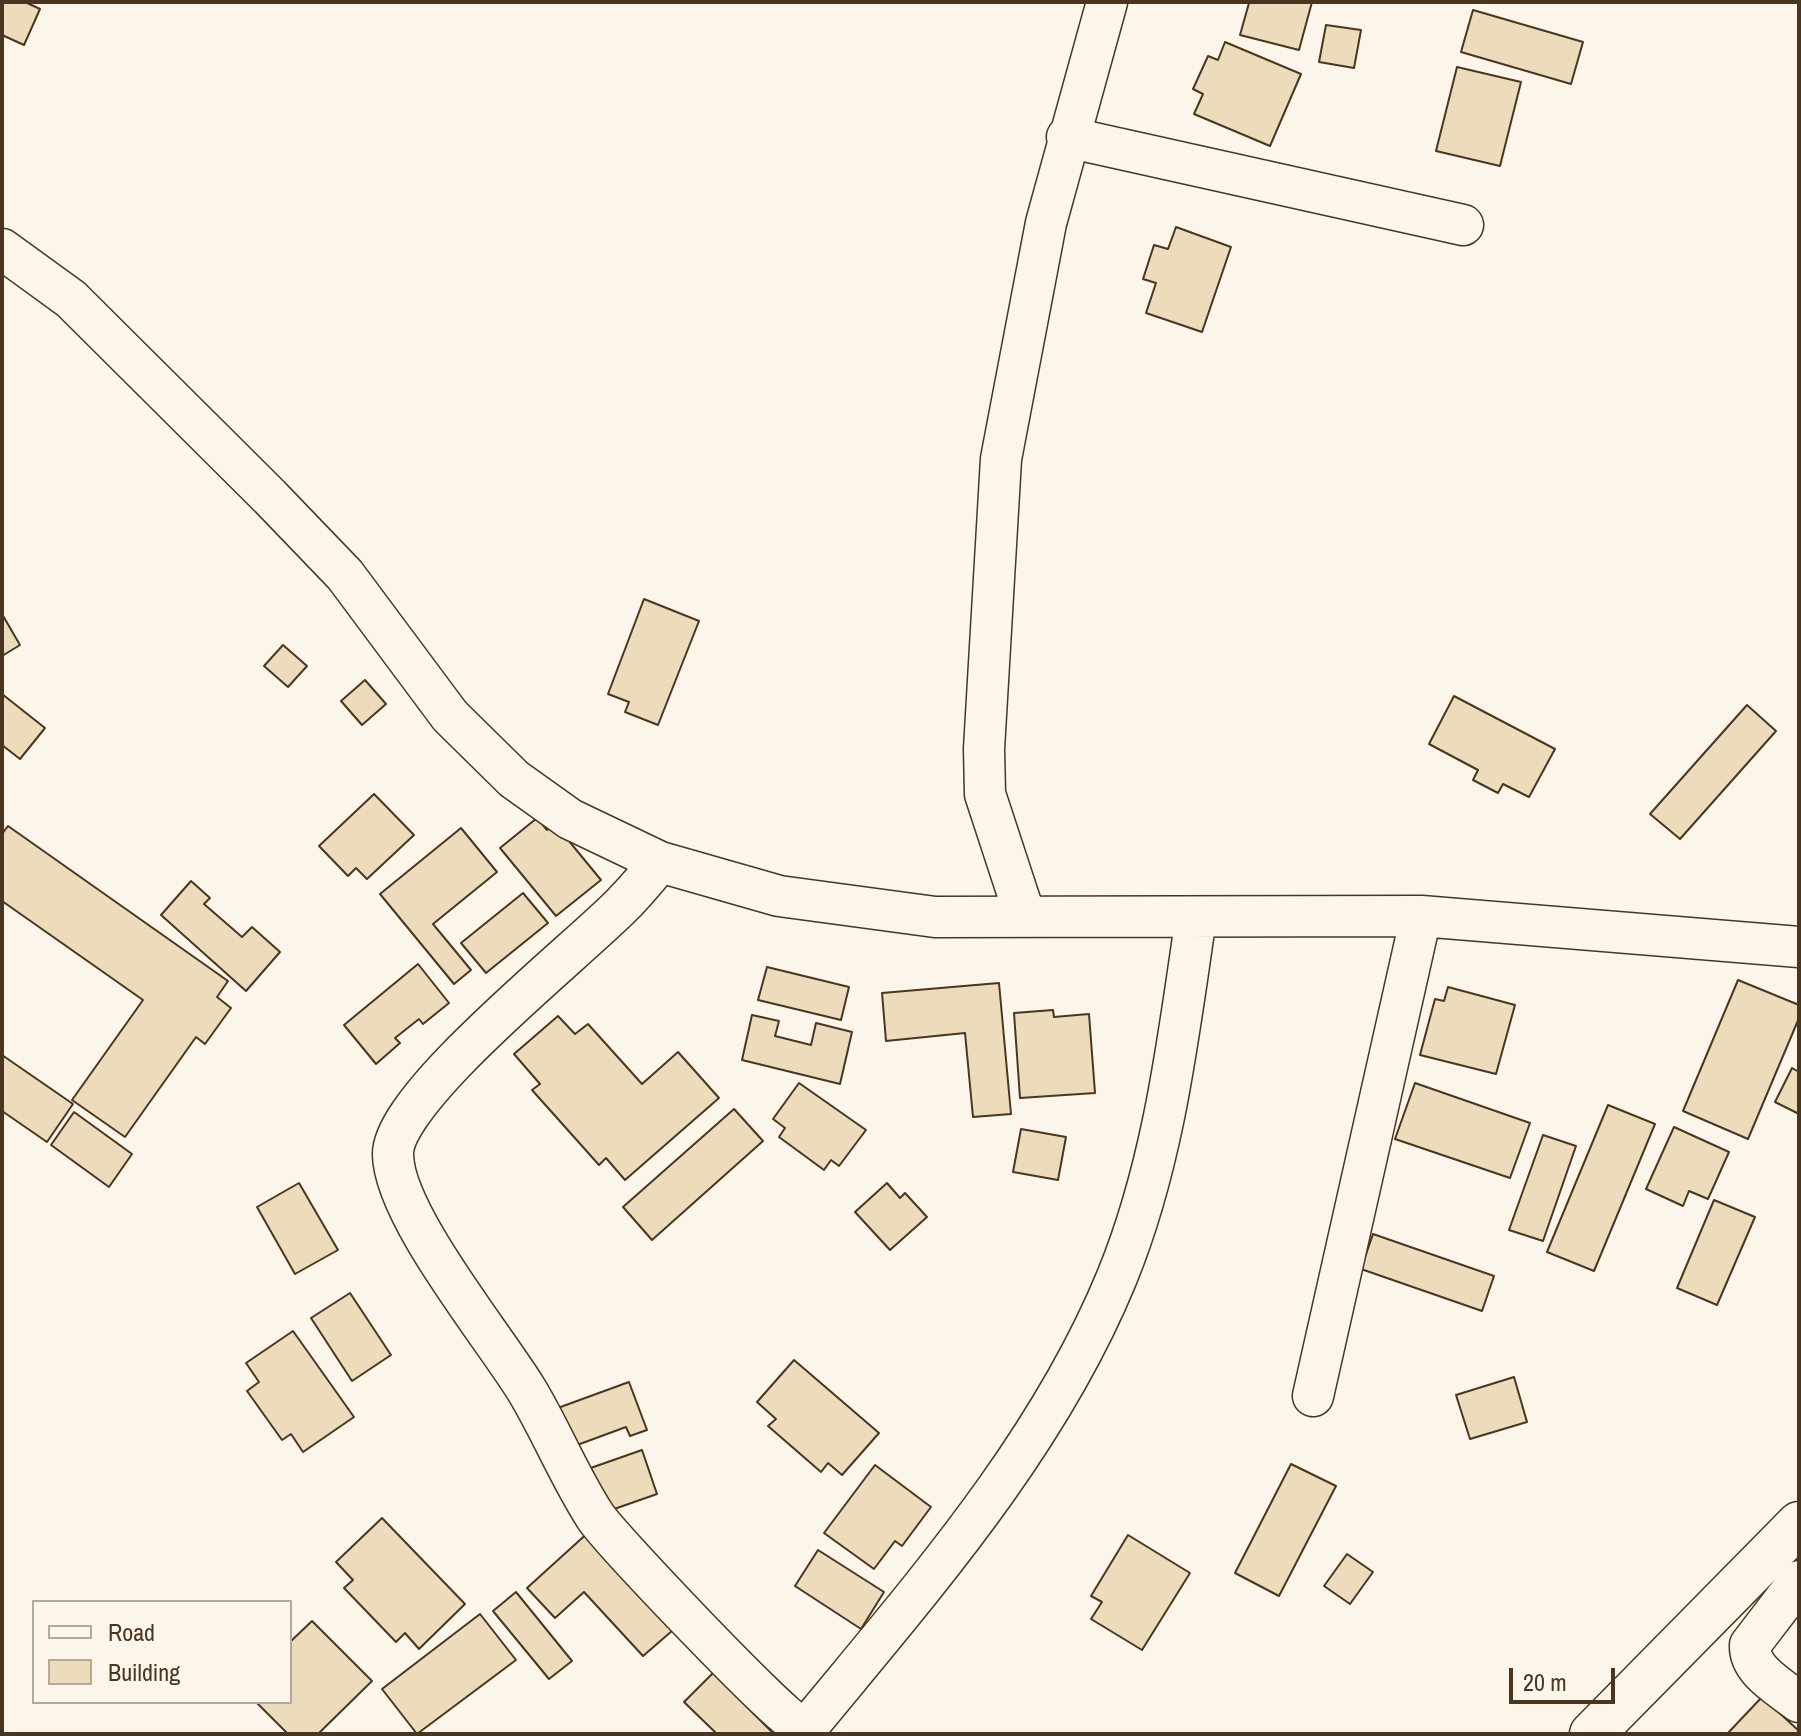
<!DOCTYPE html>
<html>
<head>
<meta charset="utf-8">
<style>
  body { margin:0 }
  #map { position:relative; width:1801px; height:1736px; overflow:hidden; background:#fbf6e9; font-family:"Archivo Narrow",sans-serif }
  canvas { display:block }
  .frame { position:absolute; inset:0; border:4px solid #4a3520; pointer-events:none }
  .legend { position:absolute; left:32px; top:1600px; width:260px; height:104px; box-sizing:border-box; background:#fbf6e9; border:2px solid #b4a999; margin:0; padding:10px 14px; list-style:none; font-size:24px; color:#4a3520 }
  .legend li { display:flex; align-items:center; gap:16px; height:40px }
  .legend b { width:40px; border:2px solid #b4a999 }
  .scale { position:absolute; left:1509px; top:1668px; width:106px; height:36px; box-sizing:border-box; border:4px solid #4a3520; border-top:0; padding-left:10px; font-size:24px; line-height:28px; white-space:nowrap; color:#4a3520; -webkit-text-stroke:6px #fbf6e9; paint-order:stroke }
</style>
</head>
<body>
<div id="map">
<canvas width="1801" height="1736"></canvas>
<div class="frame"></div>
<ul class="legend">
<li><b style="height:10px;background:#fbf6e9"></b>Road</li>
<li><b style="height:22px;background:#ecdcbc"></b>Building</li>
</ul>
<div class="scale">20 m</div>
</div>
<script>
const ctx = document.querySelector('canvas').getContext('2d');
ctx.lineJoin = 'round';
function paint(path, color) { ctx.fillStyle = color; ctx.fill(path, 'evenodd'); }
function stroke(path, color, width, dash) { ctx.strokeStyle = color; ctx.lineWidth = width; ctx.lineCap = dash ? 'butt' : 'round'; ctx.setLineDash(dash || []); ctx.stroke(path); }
const building = new Path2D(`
  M2,2H25L40,9L24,45L2,35Z
  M1244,2H1312L1299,50L1240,35L1249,3Z
  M1473,10L1583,42L1571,84L1461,52Z
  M1326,25L1361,30L1354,68L1319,62Z
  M1225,42L1301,74L1270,146L1194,114L1203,94L1193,89L1208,56L1218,60Z
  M1457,67L1521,82L1500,166L1436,151Z
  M1176,227L1231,247L1202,332L1146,313L1156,283L1143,279L1154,245L1168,249Z
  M644,599L699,621L658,725L625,712L629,702L608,694Z
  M2,614L20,645L2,656Z
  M283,645L307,666L288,687L264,666Z
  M365,680L386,704L362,725L341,701Z
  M2,694L45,728L20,759L2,745Z
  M1454,696L1555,749L1529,797L1503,784L1498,793L1473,780L1478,770L1429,744Z
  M1747,705L1776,731L1680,839L1650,814Z
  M374,794L414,835L367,879L356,868L348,876L319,846Z
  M537,818L547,830L555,824L601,880L556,916L500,848Z
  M8,826L228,981L217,997L231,1008L205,1044L196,1037L125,1137L72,1100L143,1000L2,901V834Z
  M461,828L497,872L433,924L471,970L454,984L380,894Z
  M191,881L210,898L204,904L242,937L252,927L280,952L246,991L161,915Z
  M523,893L548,923L486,973L461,943Z
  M418,964L449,1003L423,1024L419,1019L395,1038L400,1043L376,1064L344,1025Z
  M767,967L849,987L841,1020L758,1000Z
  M1738,980L1799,1005V1018L1748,1139L1683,1111Z
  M999,983L1011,1114L973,1117L965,1033L886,1041L882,993Z
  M1448,987L1515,1005L1496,1074L1420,1055L1435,999L1444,1001Z
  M1053,1010L1054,1017L1089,1014L1095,1093L1020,1098L1014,1013Z
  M752,1015L779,1021L775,1036L811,1045L816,1023L852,1032L840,1084L742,1060Z
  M558,1016L575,1034L588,1024L642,1084L678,1052L719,1098L625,1180L606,1158L599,1165L532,1090L540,1084L514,1054Z
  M2,1055L73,1104L47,1142L2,1111Z
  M1792,1068L1799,1072V1114L1775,1102Z
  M799,1083L866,1130L839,1166L831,1160L824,1170L779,1137L785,1128L773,1119Z
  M1415,1083L1530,1123L1510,1178L1395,1139Z
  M1608,1105L1655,1124L1594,1271L1547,1252Z
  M734,1109L763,1141L652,1240L623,1207Z
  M74,1112L132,1154L109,1187L51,1145Z
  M1674,1127L1729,1152L1708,1199L1689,1191L1683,1206L1646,1189Z
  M1021,1129L1066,1137L1058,1180L1013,1172Z
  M1543,1135L1576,1146L1543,1241L1509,1230Z
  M299,1183L338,1250L295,1274L257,1207Z
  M887,1183L900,1198L905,1193L927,1217L890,1250L855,1212Z
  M1714,1200L1755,1217L1717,1305L1677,1288Z
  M1373,1234L1494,1276L1482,1311L1361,1269Z
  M350,1293L391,1355L352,1381L311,1318Z
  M293,1331L354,1417L303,1452L291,1434L282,1440L247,1391L259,1382L246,1363Z
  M794,1360L879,1433L842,1475L828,1463L821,1472L768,1426L776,1419L757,1402Z
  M1514,1377L1527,1422L1470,1439L1456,1395Z
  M629,1382L647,1430L630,1436L626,1427L569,1448L555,1409Z
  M642,1450L657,1494L600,1514L585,1470Z
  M1291,1464L1336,1486L1279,1596L1235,1573Z
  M875,1465L931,1507L902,1546L895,1541L874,1569L824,1533Z
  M382,1518L465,1604L419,1649L405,1633L396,1642L344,1588L353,1580L336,1562Z
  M592,1529L680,1624L643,1656L584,1592L555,1618L527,1588Z
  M1128,1535L1190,1573L1142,1650L1091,1619L1102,1602L1091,1596Z
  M818,1550L884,1592L861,1629L795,1586Z
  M1347,1554L1373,1572L1350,1604L1324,1586Z
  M516,1592L572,1661L549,1679L493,1611Z
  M480,1614L516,1660L417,1734L382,1689Z
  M312,1621L372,1681L318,1734H288L256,1702H290V1642Z
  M713,1673L774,1734H717L684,1702Z
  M1762,1697L1799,1731V1734H1727Z`);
paint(building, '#ecdcbc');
stroke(building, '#4a3520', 2);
const minor = new Path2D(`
  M1067,137L1463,225
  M2,249L71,299L270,497L345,575L450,716L514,779L570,819L660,862L779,896L935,917L1421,916L1799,947
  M660,862C648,876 637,890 624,903C580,949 393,1096 393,1154C393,1214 492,1334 526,1389C551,1430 569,1476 595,1516C609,1538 782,1719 797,1724C804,1726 809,1722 814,1719C927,1582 1049,1443 1117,1277C1164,1162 1178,1039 1196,917
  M1025,916L985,794L984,749L1001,459L1046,223L1107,2
  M1313,1396L1421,916
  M1799,1581L1750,1645C1749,1671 1780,1687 1799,1702`);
const major = new Path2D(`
  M1592,1734L1799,1524`);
stroke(minor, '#4a3520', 43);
stroke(major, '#4a3520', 47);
stroke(minor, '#fbf6e9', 40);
stroke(major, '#fbf6e9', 44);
</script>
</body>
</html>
